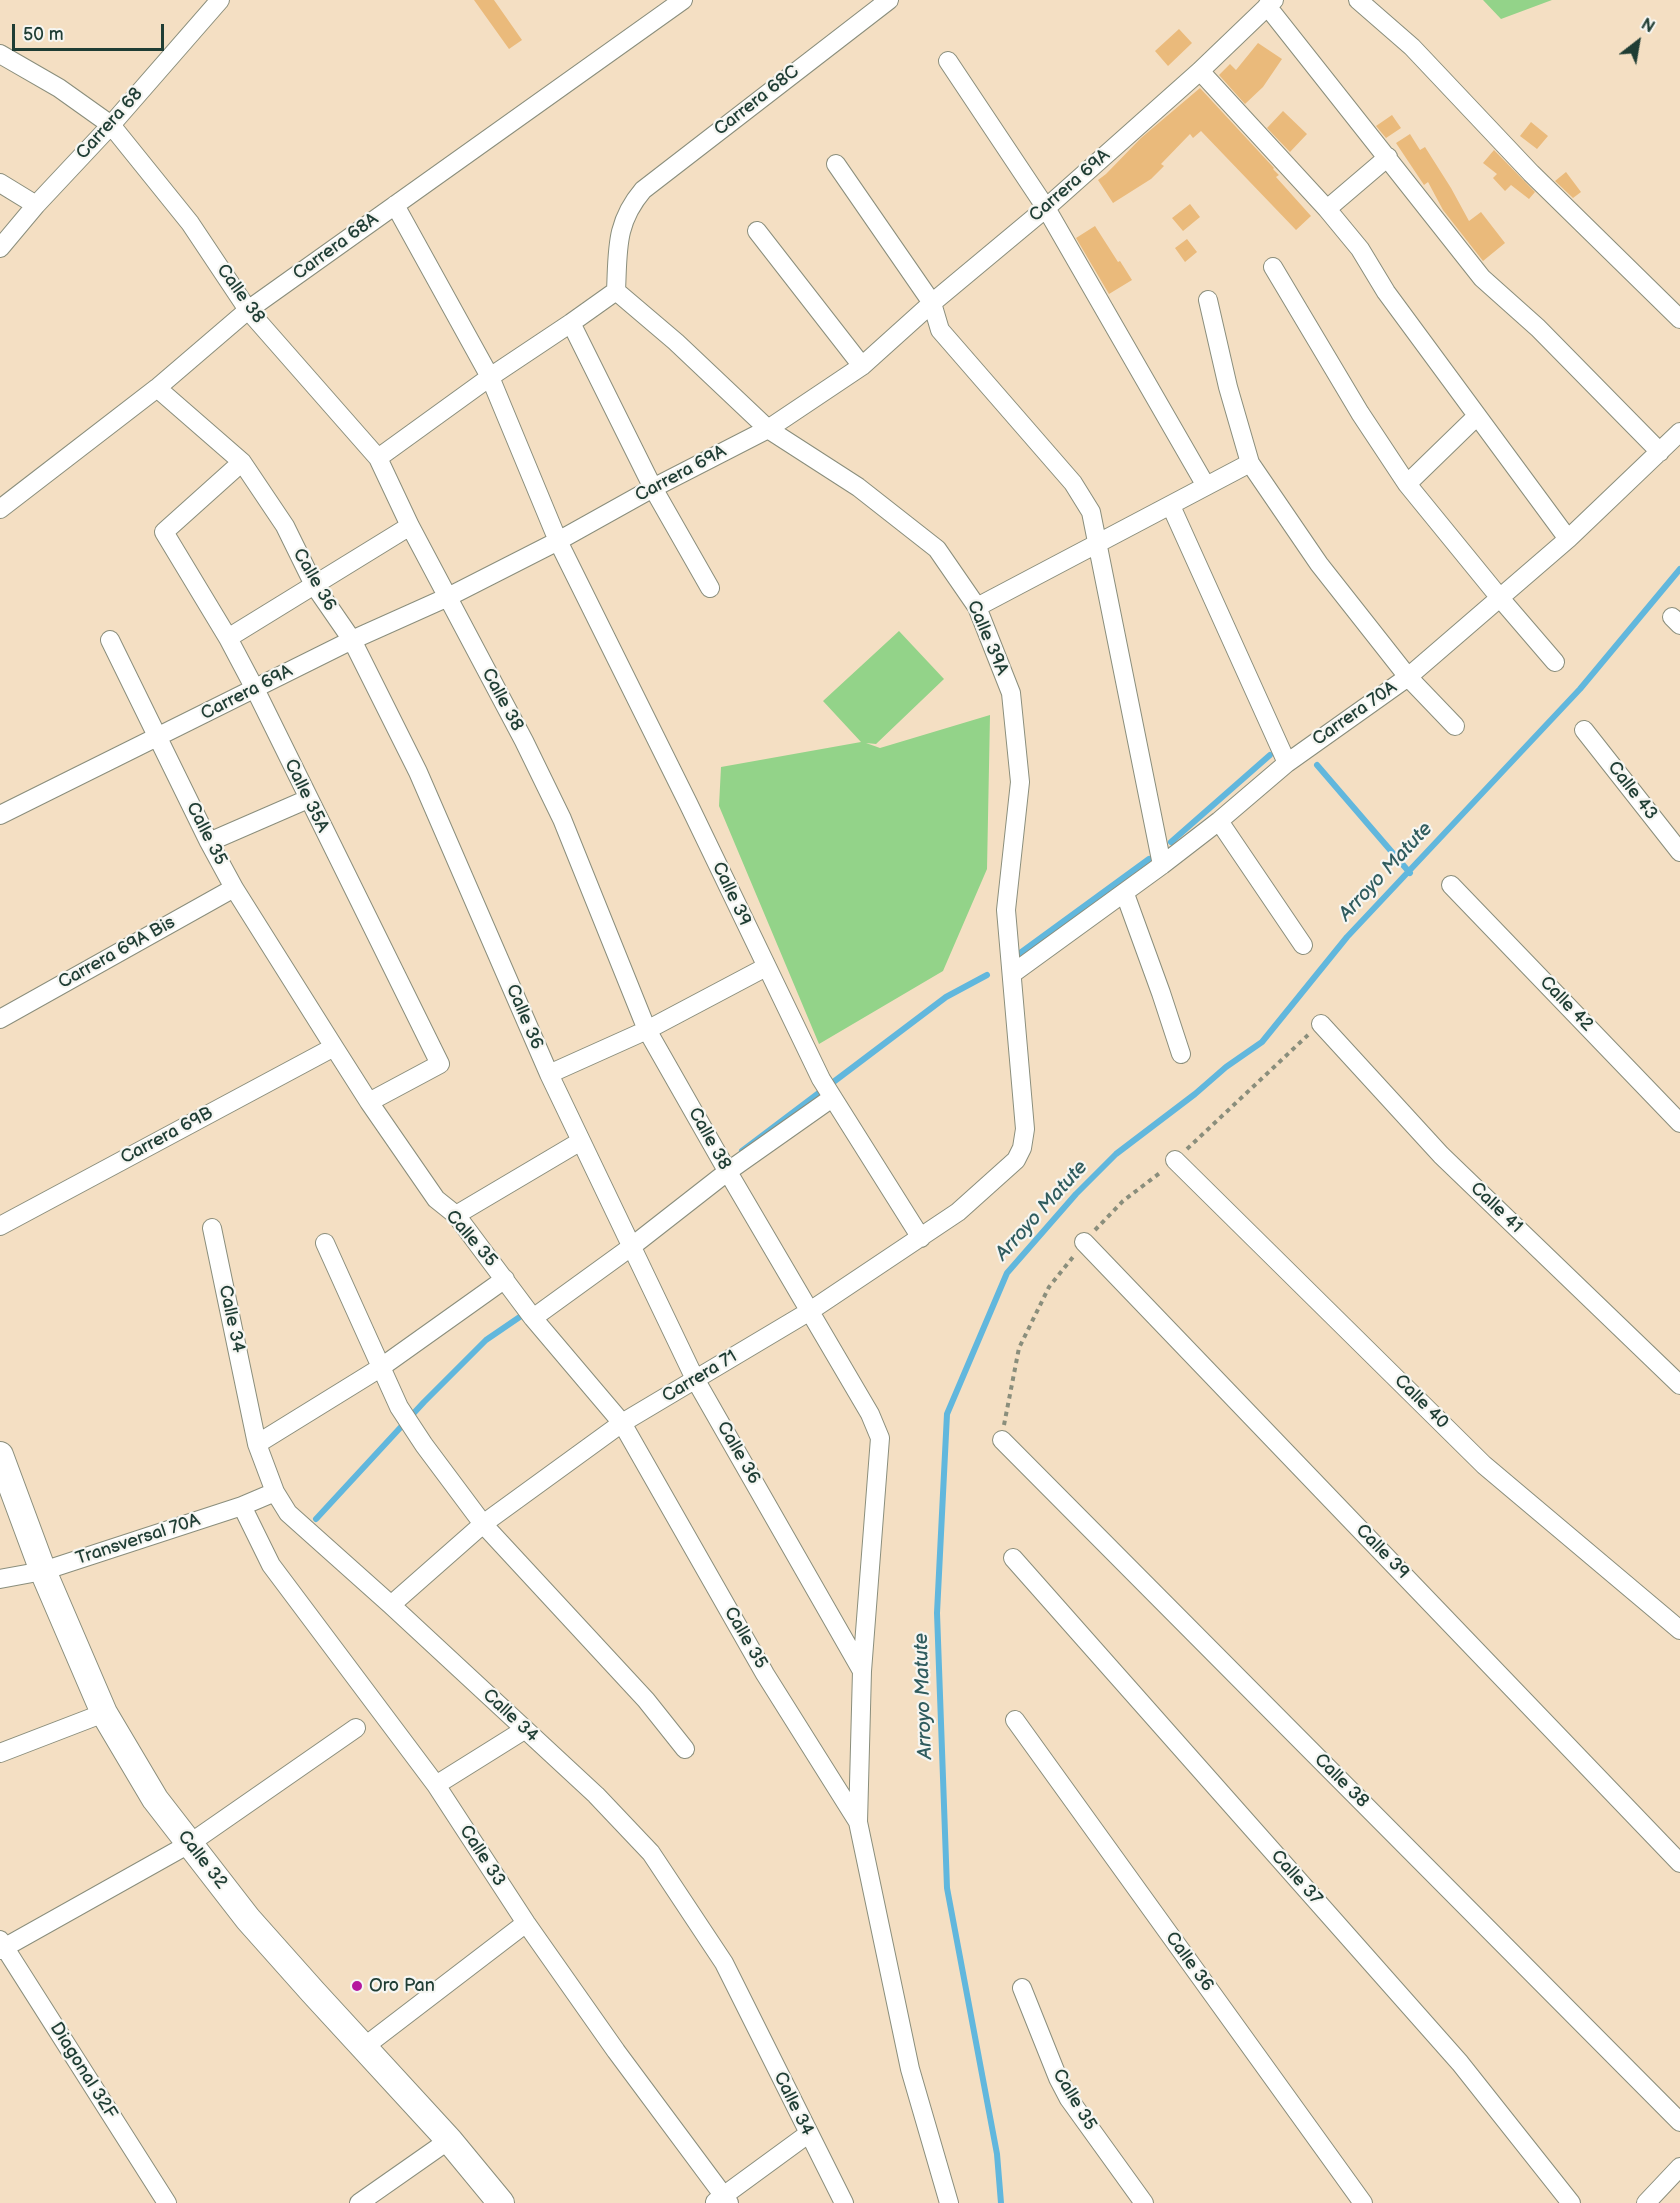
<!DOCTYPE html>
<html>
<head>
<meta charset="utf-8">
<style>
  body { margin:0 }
  #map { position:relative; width:1680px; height:2203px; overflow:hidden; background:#f4dfc3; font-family:"Balsamiq Sans",sans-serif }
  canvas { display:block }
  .north { position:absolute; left:1608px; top:12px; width:60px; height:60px; -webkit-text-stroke:4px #f6f6f2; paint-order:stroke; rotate:31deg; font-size:16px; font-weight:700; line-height:24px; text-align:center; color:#1f3d34 }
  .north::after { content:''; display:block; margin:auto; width:21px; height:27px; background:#1f3d34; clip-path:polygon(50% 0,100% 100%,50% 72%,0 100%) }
  .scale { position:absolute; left:12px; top:24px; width:152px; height:27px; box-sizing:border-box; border:3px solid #1f3d34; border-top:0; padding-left:8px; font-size:18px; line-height:21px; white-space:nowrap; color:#1f3d34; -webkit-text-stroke:4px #f6f6f2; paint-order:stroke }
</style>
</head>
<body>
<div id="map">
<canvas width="1680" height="2203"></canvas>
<div class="north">N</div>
<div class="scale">50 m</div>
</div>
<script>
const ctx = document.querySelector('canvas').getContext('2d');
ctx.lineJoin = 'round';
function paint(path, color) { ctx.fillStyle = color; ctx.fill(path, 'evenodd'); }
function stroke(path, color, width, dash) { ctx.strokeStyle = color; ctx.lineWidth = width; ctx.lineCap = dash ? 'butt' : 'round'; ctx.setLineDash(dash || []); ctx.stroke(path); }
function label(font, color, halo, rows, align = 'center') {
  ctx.font = font + ' "Balsamiq Sans",sans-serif'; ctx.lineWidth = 4.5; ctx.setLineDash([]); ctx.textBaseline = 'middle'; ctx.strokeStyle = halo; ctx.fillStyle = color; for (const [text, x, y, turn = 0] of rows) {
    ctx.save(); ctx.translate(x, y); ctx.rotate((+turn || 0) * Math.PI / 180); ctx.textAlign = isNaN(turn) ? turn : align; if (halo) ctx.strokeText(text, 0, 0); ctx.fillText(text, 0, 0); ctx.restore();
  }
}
paint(new Path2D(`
  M1483,0H1552L1501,19Z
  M899,631L944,679L876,744L866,743L880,748L990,715L987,869L943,971L819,1044L719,806L721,767L861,742L823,701Z`), '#93d389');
stroke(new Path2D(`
  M1317,765L1410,873
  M1171,842L1270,755
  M1016,956L1149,859
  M742,1151L946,997L987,975
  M316,1519L424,1402L486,1340L527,1312
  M1001,2203L997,2154L947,1888L937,1613L947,1414L1007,1273L1076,1194L1116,1154L1195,1094L1226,1067L1262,1042L1347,937L1580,689L1680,569`), '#61b7dd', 6);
paint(new Path2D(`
  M474,0H494L522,40L509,49Z
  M1179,29L1192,43L1168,66L1155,51Z
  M1258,43L1282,59L1263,87L1245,104L1219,75L1230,64L1236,70Z
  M1200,88L1274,168L1273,169L1279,175L1276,177L1311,216L1296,230L1201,131L1193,138L1190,134L1161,164L1164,166L1151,179L1113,203L1098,180L1106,174L1141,138Z
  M1283,111L1307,134L1290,152L1267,128Z
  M1392,115L1401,128L1386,138L1376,126Z
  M1531,122L1548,136L1537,149L1520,136Z
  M1410,134L1420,150L1425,147L1451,188L1469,221L1481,212L1505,243L1483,261L1443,210L1428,182L1424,185L1396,143Z
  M1494,150L1535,192L1529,199L1511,185L1505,191L1493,178L1497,174L1483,163Z
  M1566,172L1581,192L1573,198L1555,181Z
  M1190,204L1200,217L1183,231L1172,218Z
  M1095,226L1118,262L1120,261L1132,280L1109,294L1076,238Z
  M1187,239L1197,252L1185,262L1175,248Z`), '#eaba7b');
const street = new Path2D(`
  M1358,0L1412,47L1531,173L1680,319
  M1267,6L1482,278L1538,328L1660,452
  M0,54L59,88L111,125L190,223L248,310L378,458L410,526L524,741L562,819L647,1030L725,1167L870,1414L880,1438L862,1671L858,1822L910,2069L949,2203
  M948,61L1046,208L1206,486
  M1200,71L1327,209L1360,249L1386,292L1568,539
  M836,164L932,303L940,330L1073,483L1091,512L1162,865
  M0,183L36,205
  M395,205L490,377L558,541L688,803L821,1079L921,1238
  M1327,209L1388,157
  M757,231L862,366
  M0,248L36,205L111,125L220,0
  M1273,267L1360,413L1407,484L1500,598L1555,662
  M1208,300L1228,387L1250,463L1319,564L1408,677L1455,726
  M571,323L653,488L710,588
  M157,388L242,462L285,526L314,585L352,640L418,772L549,1074L695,1379L862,1671
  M378,458L490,377L571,323L616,291
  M242,462L164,532L228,638L255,689L440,1064L369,1102
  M1407,484L1476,417
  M1171,506L1287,763
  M0,509L157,388L248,310L683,0
  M977,607L1250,463
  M1672,617L1680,625
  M228,638L410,526
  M110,640L209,842L234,888L334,1047L369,1102L436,1199L456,1215L533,1318L622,1423L765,1674L858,1822
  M1584,730L1680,852
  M0,815L352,640L448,597L558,541L653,488L768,429L862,366L932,303L1046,208L1200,71L1274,0
  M1219,821L1303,945
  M209,842L308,799
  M1451,885L1680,1123
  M1125,894L1161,993L1181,1054
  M1012,974L1162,865L1219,821L1287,763L1408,677L1568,539L1680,432
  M0,1019L234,888
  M1321,1024L1441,1155L1680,1385
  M549,1074L647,1030L766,967
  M1175,1160L1484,1465L1680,1630
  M456,1215L581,1141
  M0,1226L334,1047
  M212,1228L257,1444L275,1492L288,1513L391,1605L596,1795L651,1853L724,1963L844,2203
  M1084,1242L1680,1863
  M325,1243L399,1407L424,1445L483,1524L646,1700L685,1749
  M533,1318L631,1247L727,1172L832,1098
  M1002,1440L1680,2122
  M257,1444L380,1368L505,1279
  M242,1506L271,1565L436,1785L526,1923L616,2051L729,2203
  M1013,1558L1460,2063L1571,2203
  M0,1579L43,1571L242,1506L275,1492
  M391,1605L483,1524L622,1423L810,1311L958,1212L1016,1160L1022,1148L1025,1129L1006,910L1020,782L1011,693L977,607L937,549L858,487L768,429L676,342L616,291C618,250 615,223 643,190L889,0
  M1015,1720L1363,2203
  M0,1753L104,1713
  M436,1785L524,1730
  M0,1940L167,2203
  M0,1950L189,1844L356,1728
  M1022,1988L1058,2078L1069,2099L1144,2203
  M364,2047L526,1923
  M715,2202L808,2134
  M359,2203L449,2140
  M1646,2203L1680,2167`);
const secondary = new Path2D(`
  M0,1455L43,1571L104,1713L155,1799L248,1919L313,1992L449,2140L501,2203`);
stroke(street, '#8a8e7c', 20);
stroke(secondary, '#8a8e7c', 28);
stroke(new Path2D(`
  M1187,1149L1308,1035
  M1095,1230L1123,1201L1161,1172
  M1004,1425L1019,1348L1049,1287L1073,1257`), '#8a8e7c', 4, [4.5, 4.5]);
stroke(street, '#fff', 18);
stroke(secondary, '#fff', 26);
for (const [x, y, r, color] of [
  [357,1986,6,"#b5179e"]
]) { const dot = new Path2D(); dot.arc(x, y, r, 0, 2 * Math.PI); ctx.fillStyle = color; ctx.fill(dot); stroke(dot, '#f6f6f2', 2); }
label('18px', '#1f3d34', '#f6f6f2', [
  ["Carrera 68C",757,101,-38],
  ["Carrera 68",110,124,-48],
  ["Carrera 69A",1070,186,-41],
  ["Carrera 68A",336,247,-36],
  ["Calle 38",240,294,54],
  ["Carrera 69A",681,474,-28],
  ["Calle 36",314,580,60],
  ["Calle 39A",987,638,67],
  ["Carrera 69A",247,693,-27],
  ["Calle 38",502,700,62],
  ["Carrera 70A",1355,714,-35],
  ["Calle 43",1632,791,52],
  ["Calle 35A",306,796,64],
  ["Calle 35",206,834,63],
  ["Calle 39",731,894,65],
  ["Carrera 69A Bis",117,953,-29],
  ["Calle 42",1566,1004,46],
  ["Calle 36",524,1017,67],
  ["Carrera 69B",167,1136,-28],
  ["Calle 38",709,1139,61],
  ["Calle 41",1496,1208,44],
  ["Calle 35",471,1239,49],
  ["Calle 34",231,1319,78],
  ["Carrera 71",700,1377,-31],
  ["Calle 40",1421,1402,45],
  ["Calle 36",738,1453,60],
  ["Transversal 70A",138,1540,-18],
  ["Calle 39",1382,1552,46],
  ["Calle 35",745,1638,60],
  ["Calle 34",510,1716,43],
  ["Calle 38",1341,1781,45],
  ["Calle 33",482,1856,57],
  ["Calle 32",202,1860,52],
  ["Calle 37",1296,1878,48],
  ["Calle 36",1189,1962,54],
  ["Diagonal 32F",83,2071,58],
  ["Calle 35",1074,2100,59],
  ["Calle 34",793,2104,64]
]);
label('18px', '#1f3d34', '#f6f6f2', [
  ["Oro Pan",369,1986]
], 'left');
label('italic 20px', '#305c5e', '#f6f6f2', [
  ["Arroyo Matute",1386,872,-47],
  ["Arroyo Matute",1042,1211,-48],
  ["Arroyo Matute",924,1696,-92]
]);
</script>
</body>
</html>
